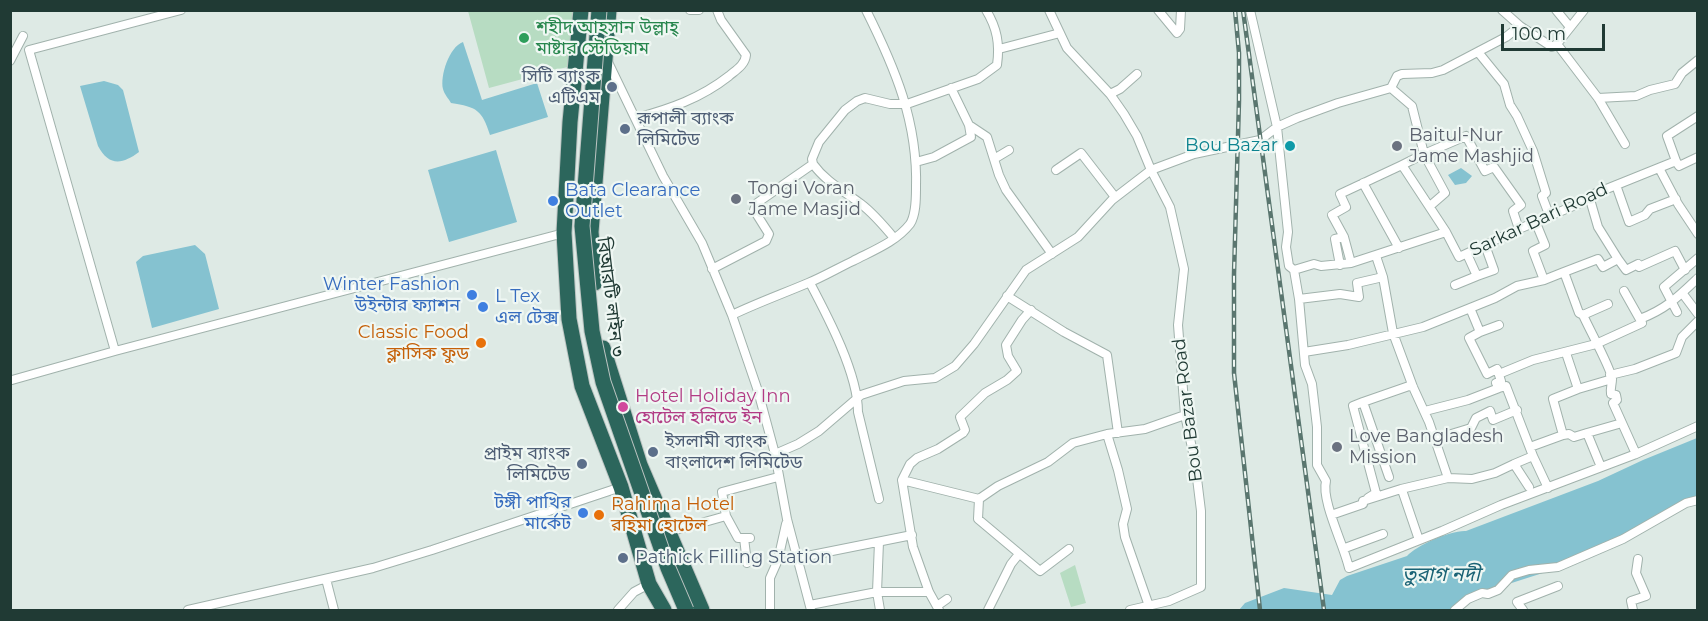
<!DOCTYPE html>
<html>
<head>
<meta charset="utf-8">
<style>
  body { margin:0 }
  #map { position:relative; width:1708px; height:621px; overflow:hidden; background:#deeae5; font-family:Montserrat,sans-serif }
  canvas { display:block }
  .frame { position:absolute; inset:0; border:12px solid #203a34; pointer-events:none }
  .scale { position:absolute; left:1501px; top:24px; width:104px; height:27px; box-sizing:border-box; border:3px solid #203a34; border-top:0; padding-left:8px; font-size:18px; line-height:21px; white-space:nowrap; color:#203a34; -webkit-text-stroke:4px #eff7f3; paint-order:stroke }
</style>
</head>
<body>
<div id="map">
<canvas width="1708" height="621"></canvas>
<div class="frame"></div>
<div class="scale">100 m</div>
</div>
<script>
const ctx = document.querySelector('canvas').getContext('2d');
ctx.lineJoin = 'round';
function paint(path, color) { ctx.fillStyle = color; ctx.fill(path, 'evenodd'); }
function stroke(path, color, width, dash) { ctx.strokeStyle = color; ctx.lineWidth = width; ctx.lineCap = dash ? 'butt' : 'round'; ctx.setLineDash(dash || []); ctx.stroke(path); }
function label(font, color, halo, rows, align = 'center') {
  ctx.font = font + ' Montserrat,"Noto Sans Bengali",sans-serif'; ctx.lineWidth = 4.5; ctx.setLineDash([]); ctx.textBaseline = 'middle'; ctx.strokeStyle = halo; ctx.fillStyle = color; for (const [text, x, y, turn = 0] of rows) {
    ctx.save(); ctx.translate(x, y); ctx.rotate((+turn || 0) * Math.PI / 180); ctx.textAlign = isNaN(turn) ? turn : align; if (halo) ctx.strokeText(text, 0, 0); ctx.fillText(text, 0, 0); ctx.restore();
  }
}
paint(new Path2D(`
  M468,11H574L571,66L489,88Z
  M1075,565L1086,603L1071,607L1060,573Z`), '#b7dcc2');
paint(new Path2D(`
  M463,42L482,100L537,83L548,117L490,135C482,110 477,107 451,103C449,99 444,94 443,89C440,76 449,47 463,42Z
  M104,81L118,85L123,90L139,152C123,164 109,167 98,146L80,86Z
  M496,150L517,222L449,242L428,170Z
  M1461,168L1472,176L1466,183L1455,185L1448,175Z
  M195,245L205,254L219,309L152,328L136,262L143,256Z
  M1697,438V501L1580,561L1493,589L1452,610H1239L1245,603L1284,588L1332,595L1340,580L1347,576L1407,556C1417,545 1451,530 1466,531L1598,481L1643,460Z`), '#85c2d0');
const street = new Path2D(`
  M181,10L29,50L115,351L564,233
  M690,10H699
  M1049,10L1067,48L1110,94L1124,114L1137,136L1151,170L1170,207L1184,269L1178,325L1185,415L1195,462L1201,511V587L1169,601L1130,610
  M1158,10L1177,33L1180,29L1181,10
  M1250,10L1277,127L1288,232L1286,247L1289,266L1294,270L1299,299L1305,365L1312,384L1317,427V465L1326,481C1321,501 1344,545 1349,568L1442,531L1501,505L1636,454L1698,426
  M1502,10L1520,26
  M1556,10L1570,27
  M1557,44L1598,98L1625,144
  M999,49L1060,33
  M1478,52L1504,84L1510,105L1517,116L1533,151L1546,193L1542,196L1550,217
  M607,60L663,176L702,243L732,315L758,391L775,454L787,519L811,610
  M10,61L23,36
  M1391,88L1397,76L1402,74L1432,73L1443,70L1506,37L1520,26L1552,47L1557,44L1584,10
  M1391,88L1412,106L1424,154L1402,165L1446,232
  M1110,94L1120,89L1137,74
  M1598,98L1636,96L1650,90L1675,84L1682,73L1698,60
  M636,118C670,109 701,98 729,76C736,70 745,65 746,55L721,20L717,10
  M969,125L987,137L999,175L1006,190L1052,254
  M994,159L1009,150
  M1676,161L1667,136L1698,116
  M916,162L934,157L971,137L969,125L951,88
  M813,164L812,159L819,142L845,110L857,101L865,98L890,104H907L978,79L997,65C1000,44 997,28 986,10
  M1659,168L1678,204L1698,234
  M1056,170L1081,153L1115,197
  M1363,183L1399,248
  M1616,185L1629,222L1645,215L1650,209L1676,199
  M1589,196L1598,227L1618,259
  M1430,206L1445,193L1424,154L1466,136L1485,171L1494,167L1521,205L1513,211L1519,229
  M1536,223L1545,245L1533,251L1544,280
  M1344,237L1351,263
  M1376,256L1383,277L1393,333L1413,387L1429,422L1448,478
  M1340,265L1335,239L1344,237L1332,215L1346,207L1340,194L1402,165
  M712,269L766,241L769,234L754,210L757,203L813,164C826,182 844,191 861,204C873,213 884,226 894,238
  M1294,270L1314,264L1321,266L1351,263L1446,232L1459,257L1519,229L1585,201L1589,196L1676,161L1679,166L1698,157
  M1564,272L1598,259L1603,267L1618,259L1626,270L1638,264L1639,267L1675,251L1685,270
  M1477,276L1494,270L1485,245
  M810,283C828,317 858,374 858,412L879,499
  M1455,285L1477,276L1467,254
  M1683,294L1698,314
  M1007,296L1064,332L1107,355L1118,433
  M1299,299L1340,294L1359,297L1357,283L1383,277
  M1470,308L1480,332L1469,338L1487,374L1497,369L1501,381L1496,383L1499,388L1506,386L1533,456L1514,464L1529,487
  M1677,312L1664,287L1698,258
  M732,315C757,303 782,294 808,283C823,277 838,268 853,261C872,251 896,242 910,224C916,215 916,199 916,188C918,122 895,68 866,10
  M1583,315L1608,304
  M1640,319C1666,309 1678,297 1698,278
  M1480,332L1499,325
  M1304,352L1348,345L1423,327L1495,298L1517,286L1544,280L1564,272L1579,313L1583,315C1588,327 1612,370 1612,379C1612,385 1610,388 1611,394L1616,395L1617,400L1613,403L1636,454
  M1566,353L1578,389L1553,399L1563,435L1569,434L1574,437L1587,433
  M1499,374L1533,360L1596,344L1642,323L1624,291
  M1610,375L1635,369L1676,353L1682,337L1698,321
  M12,380L115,351
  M1578,389L1612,379
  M1363,402L1353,406L1376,493L1368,498
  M1425,411L1468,400L1499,388
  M1107,434L1118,470L1127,509L1123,524L1125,537L1149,606
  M1435,439L1471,428L1476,418L1490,411L1493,420L1517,410
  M1530,447L1563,435
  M775,454L798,444L819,431L861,395L904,381L935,378L955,366L974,344L1026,270L1078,237L1112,200L1151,170L1194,154L1260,140L1277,127L1297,118L1338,103L1391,88
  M1533,456L1548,488
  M1601,467L1587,433L1622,423
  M1389,477L1363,402L1409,386L1413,387
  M902,480L979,499L998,486L1048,462L1073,443L1107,434L1145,429L1185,415
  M1402,490L1419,540
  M979,499L978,519L1040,571L1069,549
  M1331,515L1363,504V501L1401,489L1448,478L1472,479L1495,473L1514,464
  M726,516L738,538H750
  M669,532L726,516L722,492L778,477
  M744,538L747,563
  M879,542L877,592L880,610
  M1345,548L1383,534
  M797,558L912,535
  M326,579L334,610
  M810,605L877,592H929
  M937,606L947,599
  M188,610L373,568L432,550L621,487
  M618,610L634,592L649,584
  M770,610V578L778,560L786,524
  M939,610L929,592L913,547L902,480L910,464L917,458L938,449L963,433L965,430L960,417L985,393L1007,380L1017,371L1008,356L1006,345L1022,320L1031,310
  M988,610L1011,564L1019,554
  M1455,610L1468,599L1482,593L1488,594L1498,590L1512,575L1529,570L1558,567L1623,539L1686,503L1698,500
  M1523,610L1517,602L1558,586
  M1633,610L1631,601L1646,596L1636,573L1638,559`);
const highway = new Path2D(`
  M581,10L570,122L564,233L569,319L582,386L621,487L649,584L664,610
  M595,283L591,232L609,10
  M603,348L640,465L702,610`);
stroke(street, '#a1b2ac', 10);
stroke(highway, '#bcc4c2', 17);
stroke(street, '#fff', 8);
stroke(highway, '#2c665c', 15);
const rail = new Path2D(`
  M1235,10L1239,53V101L1234,274V373L1260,610
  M1243,10L1324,610`);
stroke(rail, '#5a766f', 4.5);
stroke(rail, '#eff7f3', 2, [7]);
const highwayBridge = new Path2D(`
  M599,10L582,226L592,331L603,382L668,568L686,610`);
stroke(highwayBridge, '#bcc4c2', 17, []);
stroke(highwayBridge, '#2c665c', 15);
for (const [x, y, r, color] of [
  [524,38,6,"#2e9e5b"],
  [612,87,6,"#5c6f8a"],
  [625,129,6,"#5c6f8a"],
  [1290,146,6,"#0f9aa8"],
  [1397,146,6,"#6b7280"],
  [736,199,6,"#6b7280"],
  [553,201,6,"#3f7fe0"],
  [472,295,6,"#3f7fe0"],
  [483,307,6,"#3f7fe0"],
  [481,343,6,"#e8710a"],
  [623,407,6,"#d1479c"],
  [1337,447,6,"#6b7280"],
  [653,452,6,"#5c6f8a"],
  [582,464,6,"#5c6f8a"],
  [583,513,6,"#3f7fe0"],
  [599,515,6,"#e8710a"],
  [623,558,6,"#5c6f8a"]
]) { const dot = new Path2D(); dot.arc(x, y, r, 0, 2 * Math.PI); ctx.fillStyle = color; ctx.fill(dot); stroke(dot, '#eff7f3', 2); }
label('18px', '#27864d', '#eff7f3', [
  ["শহীদ আহসান উল্লাহ্‌",536,28],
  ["মাষ্টার স্টেডিয়াম",536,49]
], 'left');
label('18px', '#4e5e75', '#eff7f3', [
  ["সিটি ব্যাংক",600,77,"right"],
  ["এটিএম",600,98,"right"],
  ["রূপালী ব্যাংক",637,119],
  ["লিমিটেড",637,140],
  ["ইসলামী ব্যাংক",665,442],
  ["বাংলাদেশ লিমিটেড",665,463],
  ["প্রাইম ব্যাংক",570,454,"right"],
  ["লিমিটেড",570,475,"right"],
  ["Pathick Filling Station",635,558]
], 'left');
label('18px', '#5b616d', '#eff7f3', [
  ["Baitul-Nur",1409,136],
  ["Jame Mashjid",1409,157],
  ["Tongi Voran",748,189],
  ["Jame Masjid",748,210],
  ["Love Bangladesh",1349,437],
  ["Mission",1349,458]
], 'left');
label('18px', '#0d838f', '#eff7f3', [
  ["Bou Bazar",1278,146]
], 'right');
label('18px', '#366cbe', '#eff7f3', [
  ["Bata Clearance",565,191],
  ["Outlet",565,212],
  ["Winter Fashion",460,285,"right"],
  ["উইন্টার ফ্যাশন",460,306,"right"],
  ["L Tex",495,297],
  ["এল টেক্স",495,318],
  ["টঙ্গী পাখির",571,503,"right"],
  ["মার্কেট",571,524,"right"]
], 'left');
label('18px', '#203a34', '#eff7f3', [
  ["Sarkar Bari Road",1539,220,-25],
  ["বিআরটি লাইন ৩",610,297,83],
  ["Bou Bazar Road",1188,410,-97]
]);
label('18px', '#c56008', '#eff7f3', [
  ["Classic Food",469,333],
  ["ক্লাসিক ফুড",469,354],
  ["Rahima Hotel",611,505,"left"],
  ["রহিমা হোটেল",611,526,"left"]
], 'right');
label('18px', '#b23c85', '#eff7f3', [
  ["Hotel Holiday Inn",635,397],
  ["হোটেল হলিডে ইন",635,418]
], 'left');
label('italic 20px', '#1a6375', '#eff7f3', [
  ["তুরাগ নদী",1441,575]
]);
</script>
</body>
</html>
